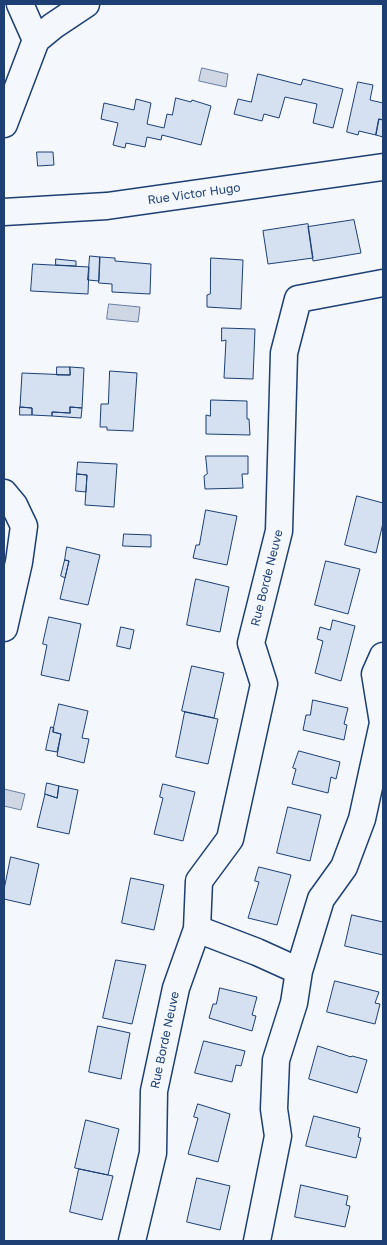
<!DOCTYPE html>
<html>
<head>
<meta charset="utf-8">
<style>
  body { margin:0 }
  #map { position:relative; width:387px; height:1245px; overflow:hidden; background:#f4f7fb; font-family:"Golos Text",sans-serif }
  canvas { display:block }
  .frame { position:absolute; inset:0; border:5px solid #1d3f73; pointer-events:none }
</style>
</head>
<body>
<div id="map">
<canvas width="387" height="1245"></canvas>
<div class="frame"></div>
</div>
<script>
const ctx = document.querySelector('canvas').getContext('2d');
ctx.lineJoin = 'round';
function paint(path, color) { ctx.fillStyle = color; ctx.fill(path, 'evenodd'); }
function stroke(path, color, width, dash) { ctx.strokeStyle = color; ctx.lineWidth = width; ctx.lineCap = dash ? 'butt' : 'round'; ctx.setLineDash(dash || []); ctx.stroke(path); }
function label(font, color, halo, rows, align = 'center') {
  ctx.font = font + ' "Golos Text",sans-serif'; ctx.lineWidth = 4; ctx.setLineDash([]); ctx.textBaseline = 'middle'; ctx.strokeStyle = halo; ctx.fillStyle = color; for (const [text, x, y, turn = 0] of rows) {
    ctx.save(); ctx.translate(x, y); ctx.rotate((+turn || 0) * Math.PI / 180); ctx.textAlign = isNaN(turn) ? turn : align; if (halo) ctx.strokeText(text, 0, 0); ctx.fillText(text, 0, 0); ctx.restore();
  }
}
const water = new Path2D(`
  M202,68L228,74L226,87L199,81Z
  M109,304L140,307L138,322L107,319Z
  M4,789L25,794L21,810L4,806Z`);
paint(water, '#cfd7e4');
stroke(water, '#687fa3', 1);
const building = new Path2D(`
  M258,74L301,85L303,79L343,89L333,128L313,123L317,104L285,97L279,118L264,114L262,121L234,114L238,99L251,102Z
  M358,82L373,85L370,100L383,103V120L379,119L376,135L359,131L358,135L347,132Z
  M176,98L191,102L192,100L211,106L201,145L162,135L161,140L147,137L145,147L126,143L125,148L113,145L118,123L101,119L104,103L134,110L136,99L151,103L147,124L164,128L167,114L172,115Z
  M379,119L383,120V137L376,135Z
  M37,152H53L54,165L38,166Z
  M354,220L361,253L313,261L308,227Z
  M308,224L313,258L268,264L263,231Z
  M90,256L100,257L99,281L88,280Z
  M100,257L115,258V261L151,264L150,294L112,292V284L99,283Z
  M211,258L243,260L241,309L207,307V295L210,294Z
  M56,259L76,261V266L56,265Z
  M33,264L89,267L88,294L31,291Z
  M222,328L255,329L253,379L224,378L226,340L222,341Z
  M57,367H70V375H57Z
  M70,367L84,368L82,408L70,407V413L52,412V416L32,415V408L20,407L22,373L70,375Z
  M110,371L137,373L133,431L107,430V427H100L101,404H108Z
  M211,400L247,401V419H249L250,435L206,434V415L210,416Z
  M20,407L32,408V415H20Z
  M70,407L82,408L81,418L52,416V412L70,413Z
  M206,456H248V474H242L243,488L205,489L204,476L207,474Z
  M78,462L117,464L114,507L85,505L87,475L77,474Z
  M77,474L87,475L86,492L76,491Z
  M357,496L383,503V523L376,553L345,545Z
  M206,510L237,516L227,565L193,558L196,545H199Z
  M124,534L151,535V547L123,546Z
  M67,547L100,555L88,605L60,599L69,561L65,560Z
  M65,560L69,561L65,578L61,576Z
  M326,561L360,569L348,614L315,605Z
  M196,579L229,587L220,632L187,625Z
  M49,617L81,624L69,681L41,675L47,645L43,644Z
  M333,620L355,626L341,681L315,673L323,641L317,639L320,627L330,630Z
  M121,627L134,630L130,649L117,646Z
  M192,666L224,673L214,718L182,711Z
  M313,700L348,708L344,724L347,725L344,740L303,730L306,715H310Z
  M59,704L88,711L82,738L89,739L84,763L57,756L61,734L53,732Z
  M185,712L218,719L208,764L176,757Z
  M51,727L54,728L53,732L61,734L57,752L46,750Z
  M299,751L340,762L336,779L331,777L328,793L292,784L296,769L293,768Z
  M47,783L59,786L57,798L45,794Z
  M163,784L195,792L183,841L154,834L163,798L160,797Z
  M59,786L78,790L69,834L37,827L45,794L57,798Z
  M288,807L321,815L310,861L277,853Z
  M11,857L39,864L30,905L4,899V890Z
  M259,867L291,875L277,925L248,918L259,882L255,881Z
  M131,878L164,885L154,930L122,923Z
  M352,915L383,922V955L345,946Z
  M116,960L146,965L132,1024L103,1018Z
  M335,981L379,992L375,1003L380,1004L375,1024L327,1012Z
  M220,988L257,997L252,1015L256,1016L252,1031L209,1018L213,1004H216Z
  M98,1026L130,1033L121,1079L89,1072Z
  M204,1041L245,1051L241,1066L236,1065L232,1082L195,1073Z
  M318,1046L351,1057L352,1056L367,1060L357,1093L309,1079Z
  M198,1104L230,1114L218,1162L188,1154L198,1118L194,1117Z
  M314,1116L360,1128L358,1137L361,1138L356,1158L306,1146Z
  M86,1120L119,1129L108,1175L75,1168Z
  M79,1169L113,1176L102,1220L70,1212Z
  M197,1178L230,1186L220,1230L187,1222Z
  M301,1185L348,1196L346,1205L350,1206L345,1227L295,1217Z`);
paint(building, '#d5e0f0');
stroke(building, '#1d3f73', 1);
const minor = new Path2D(`
  M20,4L36,40
  M4,124L36,40L53,26L86,4
  M4,212L107,206L383,167
  M4,493L14,505L24,526L19,562L4,628
  M197,929L257,952L299,971L294,1003L276,1060L274,1109L278,1136L257,1241
  M299,971L321,899L344,867L362,819L383,723L375,674L383,656
  M132,1241L153,1153L154,1091L176,988L197,929L199,881L230,839L264,684L251,643L279,531L284,353L298,299L383,283`);
stroke(minor, '#1d3f73', 29);
stroke(minor, '#f4f7fb', 26);
label('12px', '#1d3f73', '#f4f7fb', [
  ["Rue Victor Hugo",194,194,-8],
  ["Rue Borde Neuve",267,578,-76],
  ["Rue Borde Neuve",165,1040,-78]
]);
</script>
</body>
</html>
